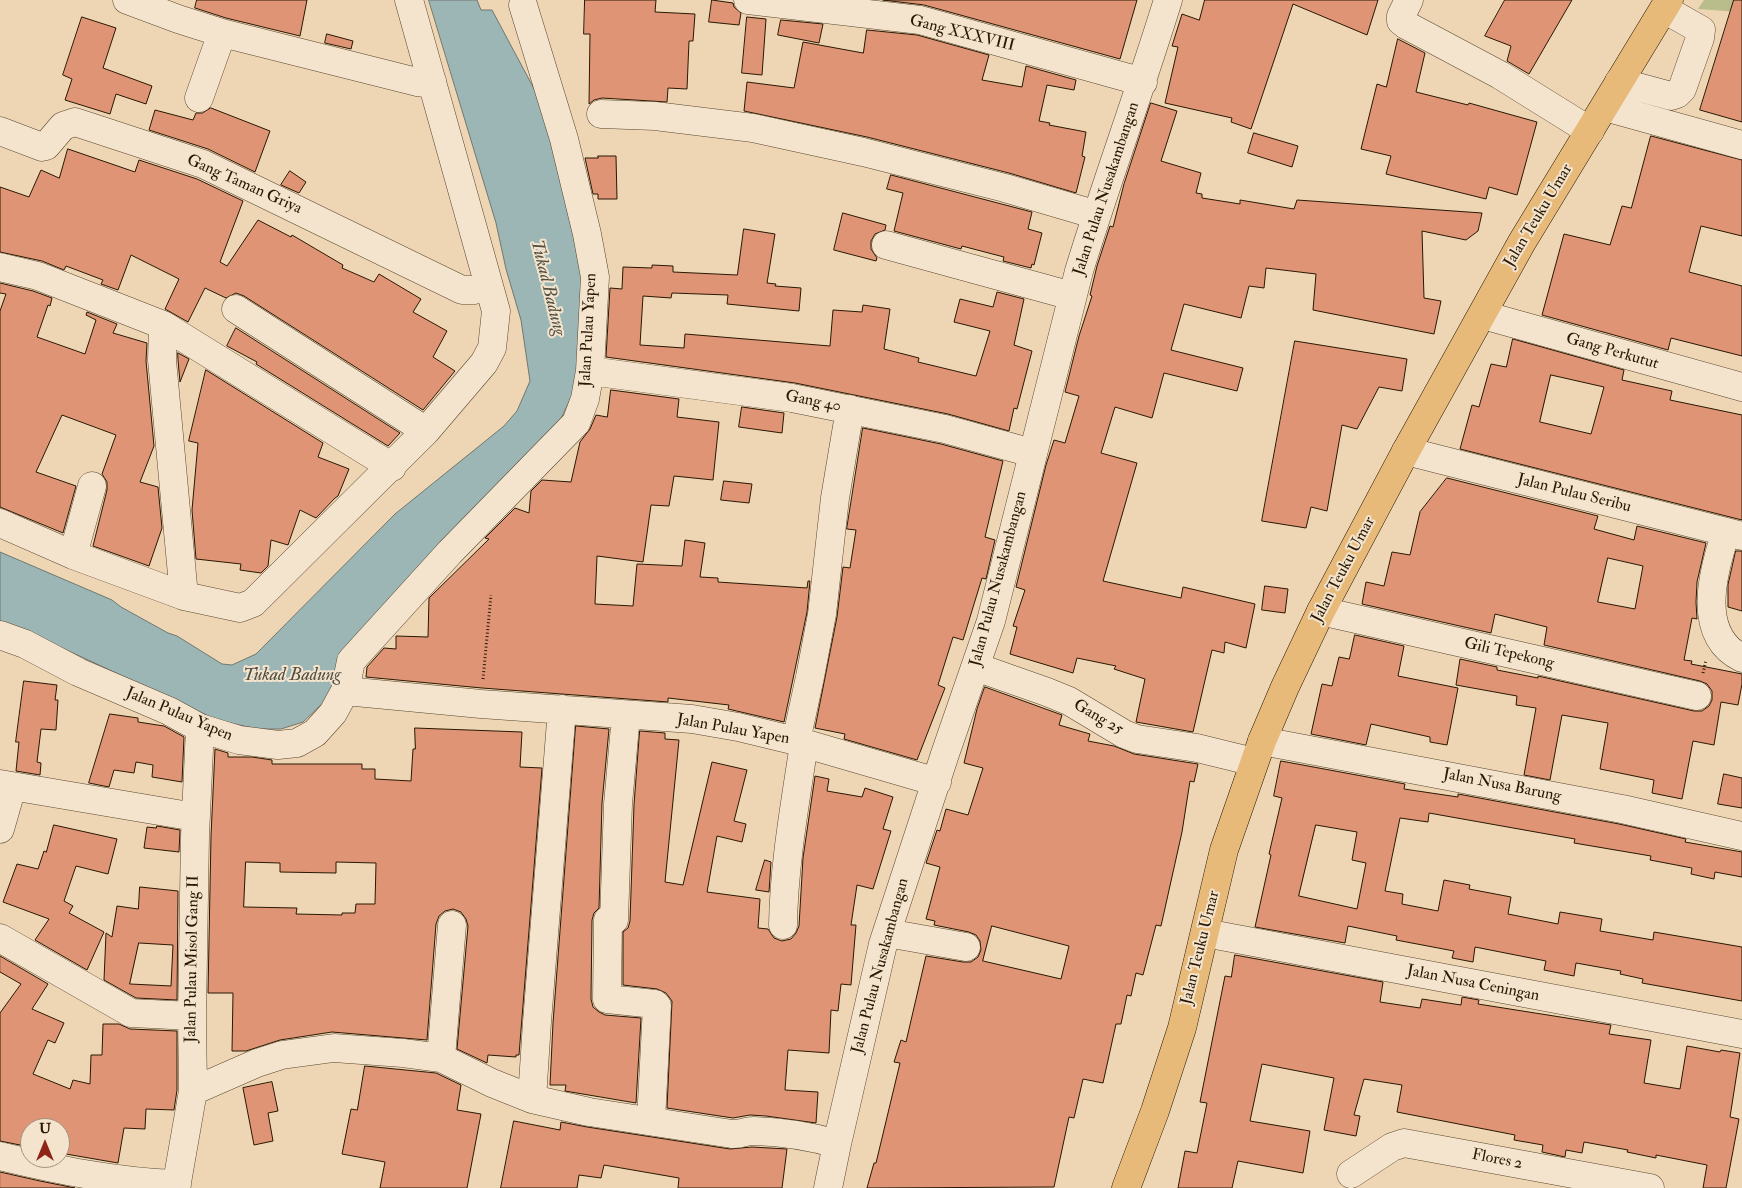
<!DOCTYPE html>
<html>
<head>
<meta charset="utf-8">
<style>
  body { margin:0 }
  #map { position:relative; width:1742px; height:1188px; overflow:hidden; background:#eed5b4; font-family:"IM FELL Double Pica",serif }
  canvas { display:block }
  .north { position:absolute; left:20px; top:1118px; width:50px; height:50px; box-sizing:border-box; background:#f4e4ce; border:1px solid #a2927c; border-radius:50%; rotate:0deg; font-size:14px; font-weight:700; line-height:20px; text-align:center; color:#281802 }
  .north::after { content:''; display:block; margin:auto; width:18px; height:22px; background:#8f2418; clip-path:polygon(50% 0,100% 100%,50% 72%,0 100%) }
</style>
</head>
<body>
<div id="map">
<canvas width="1742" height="1188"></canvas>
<div class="north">U</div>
</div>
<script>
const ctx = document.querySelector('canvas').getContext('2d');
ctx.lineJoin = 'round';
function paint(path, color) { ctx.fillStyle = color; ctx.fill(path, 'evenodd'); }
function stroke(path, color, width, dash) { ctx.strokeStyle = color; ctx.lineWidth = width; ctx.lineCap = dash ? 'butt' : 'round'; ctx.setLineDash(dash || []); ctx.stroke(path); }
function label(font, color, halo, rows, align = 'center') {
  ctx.font = font + ' "IM FELL Double Pica",serif'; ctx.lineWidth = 4; ctx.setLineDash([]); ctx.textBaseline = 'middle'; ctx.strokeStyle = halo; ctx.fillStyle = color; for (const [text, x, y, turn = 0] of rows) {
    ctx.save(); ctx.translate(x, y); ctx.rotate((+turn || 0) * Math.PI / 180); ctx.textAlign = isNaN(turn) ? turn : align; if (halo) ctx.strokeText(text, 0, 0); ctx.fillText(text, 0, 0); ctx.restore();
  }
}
paint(new Path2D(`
  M1704,0H1742L1739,12L1698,9Z`), '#b9bd8c');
const water = new Path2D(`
  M429,0H477L481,10H492L540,100L586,283L585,367L553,436L325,701L303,722L281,729H256L215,719L15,626L0,622V552L112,600L121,607L168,633L177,636L222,664L232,665L256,654L395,514L504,426L517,411L530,381L521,320L506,269L496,223Z`);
paint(water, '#9cb6b6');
stroke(water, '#6e776e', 1);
const building = new Path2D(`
  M197,0H307L300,36L226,18L195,8Z
  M585,0H656L655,12L695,14L693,41H689L687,89L668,88L667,102L602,98L594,100L589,104L590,34H584Z
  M712,0L733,3L734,7L741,13L739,25L709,22Z
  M883,0H1137L1120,59L924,5Z
  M1205,0H1378L1367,35L1293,4L1251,129L1231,122L1232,118L1165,103L1178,47L1172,46L1182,14L1199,20Z
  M1505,0H1572L1529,74L1507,61L1511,46L1485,36Z
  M1734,0H1742V122L1700,110Z
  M82,17L116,28L103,68L152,86L146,104L116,94L110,114L65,100L72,79L63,75Z
  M747,17L766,19L762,75L742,73Z
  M781,20L823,24L819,43L778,35Z
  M867,30L917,35L989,55L982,80L1022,87L1026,66L1076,80L1074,90L1047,85L1039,121L1050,123L1049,125L1086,132L1082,156L1085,157L1076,193L1009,173L867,137L744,111L747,82L794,88L803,42L863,53Z
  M327,34L353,41L351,49L325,43Z
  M1398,39L1425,53L1416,92L1468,105L1469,103L1537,122L1517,195L1489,187L1486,199L1386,174L1391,156L1361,149L1377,84L1386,87Z
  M1151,103L1177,111L1161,161L1201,173L1196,193L1202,194V198L1240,204V200L1294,209L1297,200L1482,213L1478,231L1466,240L1422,231L1424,298L1441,301L1434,334L1313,310L1316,274L1266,268L1264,288L1249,286L1241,318L1184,304L1171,350L1243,368L1237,391L1164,373L1152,418L1115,407L1101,453L1137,463L1103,581L1181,598L1183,587L1255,604L1246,648L1225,642L1224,653L1212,650L1193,732L1136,722L1145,679L1114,669L1116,666L1077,658L1073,673L1010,654L1017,627L1013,626L1025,590L1016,587L1046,465L1054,440L1065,443L1079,396L1065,392L1079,336L1092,296L1090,295L1097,266L1110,226L1113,227L1124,184Z
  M211,108L270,131L255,172L208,149L149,130L155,110L193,120L196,113H202Z
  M1254,133L1298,146L1292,167L1248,153Z
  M1651,136L1742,160V236L1701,226L1689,272L1742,286V356L1671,338L1668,350L1542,315L1564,234L1610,245L1622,206L1631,208Z
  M68,149L135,172L139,160L197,179L243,201L220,262L227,266L258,220L291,237L292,235L343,265L342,268L374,282L379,274L421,299L413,312L447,331L433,357L455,371L423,410L244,296L236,293L226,298L205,288L188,322L165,309L179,279L131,255L118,290L101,284L103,280L66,266L64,270L42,261L0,252V187L29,197L41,170L59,178Z
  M598,156H616L617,199H598V194H593L585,158H598Z
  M290,171L306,182L299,193L281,185Z
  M891,175L1032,212L1028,229L1042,233L1034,265L1032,264L1031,268L1003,261L1004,257L962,246L961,249L894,231L903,193L887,189Z
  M843,213L886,225L885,230L875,234L871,241V249L877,258L876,261L834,250Z
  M744,229L775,234L767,283L776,284L775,286L801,288L799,311L727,304L728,295L672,293L671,298L643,296L640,345L684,348L685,334L830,346L833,310L862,312L863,305L890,309L884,349L919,358L918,362L976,376L990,331L954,322L960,299L993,307L997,292L1024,299L1014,345L1032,351L1017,409L1014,408L1009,431L948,414L795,383L606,357L610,288L622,289L623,267L652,268V265L673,266V272L737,275Z
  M0,283L33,291L52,298L50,306L48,305L37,337L85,354L96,320L86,315L87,312L117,324L113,333L147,343L146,361L154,446L140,482L158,487L162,528L149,566L93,546L107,490V482L102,474L116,435L62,415L36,472L76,486L63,533L0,507V311L6,294L0,293Z
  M236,328L400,433L388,446L256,364L257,362L227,346Z
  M1513,339L1624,370L1622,380L1672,391L1670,400L1742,415V520L1460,449L1472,405L1479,407L1491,364L1506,367ZM1551,375L1604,387L1591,434L1540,422Z
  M1295,341L1407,359L1402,391L1379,387L1357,429L1342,425L1327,511L1311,507L1306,528L1262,521Z
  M178,353L189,359L180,382L178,360Z
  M206,370L323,443L318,457L349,469L338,496L335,498L316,518L300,510L288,545L271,540L268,566L261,573L240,570L241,564L196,559L192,510L198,443L189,441Z
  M611,390L679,399L677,417L719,422L713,480L674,476L669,506L651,505L643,562L597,556L595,604L633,606L637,564L682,566L685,540L705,543L700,577L718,578V582L807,588L808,581H810L807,612L784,722L728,709L729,705L668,698V702L482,688L366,677L367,667L384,648L396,649V636L428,637L429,598L489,539L485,538L515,508L529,513L531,491L542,480L571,482L580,442L590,429L596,415L607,417Z
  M742,407L784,413L782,433L739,427Z
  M863,428L941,444L1003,461L985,537L995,540L986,579L982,578L963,640L953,637L938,685L945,688L917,760L844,739L845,734L815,728L837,617L843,567L850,568L856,530L847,529Z
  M1447,478L1598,516L1594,529L1634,540L1637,526L1706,543L1697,582L1696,602L1697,619L1692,618L1684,660L1692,661L1691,664L1742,674V684L1738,705L1721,702L1714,745L1693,741L1682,799L1652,793L1654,780L1600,769L1608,723L1562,715L1550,780L1524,775L1536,708L1516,705L1517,696L1456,685L1460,659L1497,667V670L1538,678V676L1694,711H1702L1709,706L1712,700V691L1707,684L1700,681L1544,645L1547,627L1495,614L1491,633L1362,604L1366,582L1384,586L1392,552L1410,555L1420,512ZM1608,558L1643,566L1635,609L1598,602Z
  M724,481L752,484L749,503L721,500Z
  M1736,551H1742V611L1728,607V585Z
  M1265,586L1288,589L1285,613L1262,610Z
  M1355,635L1404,646L1398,676L1458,688L1447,745L1430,742V737L1371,724L1366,745L1311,734L1322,684L1332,686L1339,657L1349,659Z
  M24,681L57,685L55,700H58L56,730L41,729L37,762L41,763L40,775L16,771L19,742H16Z
  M985,687L1062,715L1059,725L1090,734L1088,741L1114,746L1134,754L1198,764L1194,782L1190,781L1182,832L1161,926L1156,925L1143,975L1136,973L1131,996L1127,995L1121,1024H1116L1103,1083L1083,1079L1074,1118L1069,1117L1054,1187L867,1188L874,1163H876L900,1063L894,1062L901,1040L906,1042L926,956L963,962H971L978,957L981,950L980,941L976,935L969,932L934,925L935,921L926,919L940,867L926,863L937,830L940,831L946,809L968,815L983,768L964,763L977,709ZM992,926L1069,946L1061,979L983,961Z
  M110,714L138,718V722L164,726L184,737L182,782L152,777L153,765L136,762L134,773L114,770L109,787L89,783Z
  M576,726L609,729L602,803L599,908L594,913L592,920L591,999L593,1007L599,1012L605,1015L641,1018L636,1103L565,1091L566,1085H550L553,1023Z
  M415,728L522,732L520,767L542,768L519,1055H516V1057L488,1055L487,1063L457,1049L468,926L466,919L461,912L453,909L445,911L439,916L436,924L427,1040L332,1032L280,1040L246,1051H232L233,993H208L211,836L215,749L228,753V757H252L272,760V764H362V769H375V779L411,781L413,749H415ZM246,862L280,863V872L336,873V862L376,863L375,904H356L355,913H342V915L296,914L297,908L244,907Z
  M640,731L665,733V739L679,740L665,882L683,885L712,762L747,770L734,821L746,824L742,842L717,836L707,892L760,899L758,928L768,929L774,938L782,941L791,939L796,933L799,926L803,858L815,776L829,779L827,791L862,797L865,788L893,797L883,829L891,831L873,889L857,885L851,925H856L851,985L841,984L838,1011L831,1010L829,1053L788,1050L785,1090L818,1092L816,1123L766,1116L750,1115L733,1118L667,1108L672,1001L666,993L657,989L623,985V932L628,928L630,921L634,805Z
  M1281,761L1405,784L1404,789L1458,797V794L1619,824L1686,839L1685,842L1742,852V877L1715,872L1714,879L1691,874L1692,868L1650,860L1651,856L1574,843L1575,839L1429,813L1428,822L1400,818L1385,891L1403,894L1402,904L1438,911L1444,880L1470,885L1469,889L1511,897L1508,914L1558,924L1560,912L1602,919L1600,931L1653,940L1654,932L1742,947V1001L1642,983L1643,979L1620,974L1621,971L1576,963L1574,976L1544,970L1546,961L1475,947L1473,962L1452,958L1454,951L1396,940L1397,936L1348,926L1345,943L1255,927L1271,855L1269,854L1282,798L1274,796ZM1316,825L1357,832L1352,860L1366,863L1357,909L1299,896Z
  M1724,774L1742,778V808L1718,804Z
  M54,825L117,839L108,874L76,866L64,901L73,906L69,913L104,932L87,970L35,940L49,919L3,902L17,864L38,869L44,851L46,852Z
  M157,826L180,830L179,852L144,848L147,827L156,828Z
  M765,860L771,862L769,892L756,890Z
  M140,887L178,891L177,1000L136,998L104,980L106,933L112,937L117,906L138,909ZM139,943L173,945L171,986L130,984Z
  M1235,955L1383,982L1380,1002L1420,1008L1422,999L1461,1005L1462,997L1479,1000L1478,1004L1611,1025L1609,1034L1651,1040L1644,1083L1680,1089L1687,1046L1720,1052L1721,1050L1740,1053L1730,1117L1739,1119L1726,1188H1703L1707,1165L1656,1155V1158L1627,1152L1628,1150L1584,1142L1582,1153L1566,1150L1565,1157L1542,1152L1543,1145L1514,1140L1515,1135L1397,1112L1402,1085L1364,1079L1354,1115L1360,1116L1356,1136L1324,1130L1334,1078L1262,1064L1250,1121L1310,1131L1303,1173L1238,1161L1232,1188H1178L1185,1151L1197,1153L1207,1103L1200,1102L1225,976L1231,977Z
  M0,956L48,984L32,1009L64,1023L55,1043L48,1040L33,1074L70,1089L73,1080L90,1084L91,1055H102L103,1024H119L130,1029L177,1031V1090L174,1110L146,1109L145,1129L124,1128L118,1163L60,1153V1128H30V1147L0,1141V1013L21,984L0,972Z
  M365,1066L436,1073L461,1085L457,1110L481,1114L467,1188H380L385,1162L342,1154L351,1109L357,1110Z
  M272,1082L278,1111L268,1113L273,1141L254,1145L243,1088Z
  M514,1121L560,1130L561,1122L587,1127L730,1149L752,1147L787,1149L782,1188H678L679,1178L604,1165L601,1178L579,1175L577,1188H501Z
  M0,1172L40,1181L75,1188H0Z`);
paint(building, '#df9475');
stroke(building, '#281802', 1);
const minor = new Path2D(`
  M127,0L178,19L222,33L417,82L426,83L432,81
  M748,0L920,20L1143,82
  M1409,0L1401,16V21L1406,25L1500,75L1590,131
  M1619,82L1671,96L1677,94L1682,89L1700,38L1701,30L1664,9
  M199,98L222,33
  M1605,107L1742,145
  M601,114L655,116L753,128L863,152L1005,188L1097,215
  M0,131L42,147L46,146L63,126L75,122L203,164L462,290H474L489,287
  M886,245L1072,296
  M0,267L38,276L163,325L392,467
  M236,309L426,431
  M1483,315L1742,387
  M163,325L162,360L184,596
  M590,371L792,398L945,429L1032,453
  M1406,451L1742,536
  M0,523L73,555L184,596L240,608L253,603L426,431L484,363L492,348L496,311L409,0
  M1726,532C1713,571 1695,635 1742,658
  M73,555L92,486
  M1321,611L1697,696
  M0,635L25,644L78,672L169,711L200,728L239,740L278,745L297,743L315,733L333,713L345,691L351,661L450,552L576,423L585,399L590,371L595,277L587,234L564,139L523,5
  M976,667L1047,692L1069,701L1124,734L1137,739L1197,748L1254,762
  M345,691L481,704L692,719L738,727L796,741L937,782
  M626,715L618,804L614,920H608L607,999L655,1004L657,1006L651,1121
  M796,741L810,677L822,614L835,498L850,409
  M1262,741L1622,809L1742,836
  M0,784L195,817
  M0,829L12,787
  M783,925C784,864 795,804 804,744
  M887,933L966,947
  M1205,933L1742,1034
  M0,938L131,1013L192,1016
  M441,1058L452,925
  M193,1091L257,1063L282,1055L334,1048L403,1053L441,1058L492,1083L532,1099L589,1112L732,1134C742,1135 746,1130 755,1131C783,1132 810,1136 837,1144
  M532,1099L537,1022L562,709
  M0,1156C58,1170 117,1182 177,1184
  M1351,1174L1392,1147L1404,1143L1650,1188
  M176,1188L193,1091L192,1016L195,836L200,728
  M828,1188L837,1144L883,944L945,754L991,621L1079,271C1107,180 1140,91 1168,0`);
const major = new Path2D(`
  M1126,1188L1155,1111L1182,1028L1224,850L1262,741L1285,687L1321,611L1406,451L1522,242L1669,0`);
stroke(minor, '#5a472e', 29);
stroke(major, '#281802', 29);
stroke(new Path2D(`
  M1703,673L1706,660
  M483,679L491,595`), '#281802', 3, [1, 2.5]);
stroke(minor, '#f4e4ce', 28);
stroke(major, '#e7ba7a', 28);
label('16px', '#281802', '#f4e4ce', [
  ["Gang XXXVIII",962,34,14],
  ["Gang Taman Griya",244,185,24],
  ["Jalan Pulau Nusakambangan",1107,189,-72],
  ["Jalan Teuku Umar",1539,216,-59],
  ["Jalan Pulau Yapen",589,330,-87],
  ["Gang Perkutut",1612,352,16],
  ["Gang 40",813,402,11],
  ["Jalan Pulau Seribu",1574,494,14],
  ["Jalan Teuku Umar",1344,570,-62],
  ["Jalan Pulau Nusakambangan",999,579,-75],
  ["Gili Tepekong",1509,654,13],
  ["Jalan Pulau Yapen",179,715,23],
  ["Gang 25",1098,718,30],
  ["Jalan Pulau Yapen",733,730,10],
  ["Jalan Nusa Barung",1502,786,11],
  ["Jalan Teuku Umar",1201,948,-76],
  ["Jalan Pulau Misol Gang II",193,959,-89],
  ["Jalan Pulau Nusakambangan",881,966,-75],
  ["Jalan Nusa Ceningan",1473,984,11],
  ["Flores 2",1497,1160,11]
]);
label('italic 18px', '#514f41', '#f4e4ce', [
  ["Tukad Badung",547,288,76],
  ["Tukad Badung",292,676]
]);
</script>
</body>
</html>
